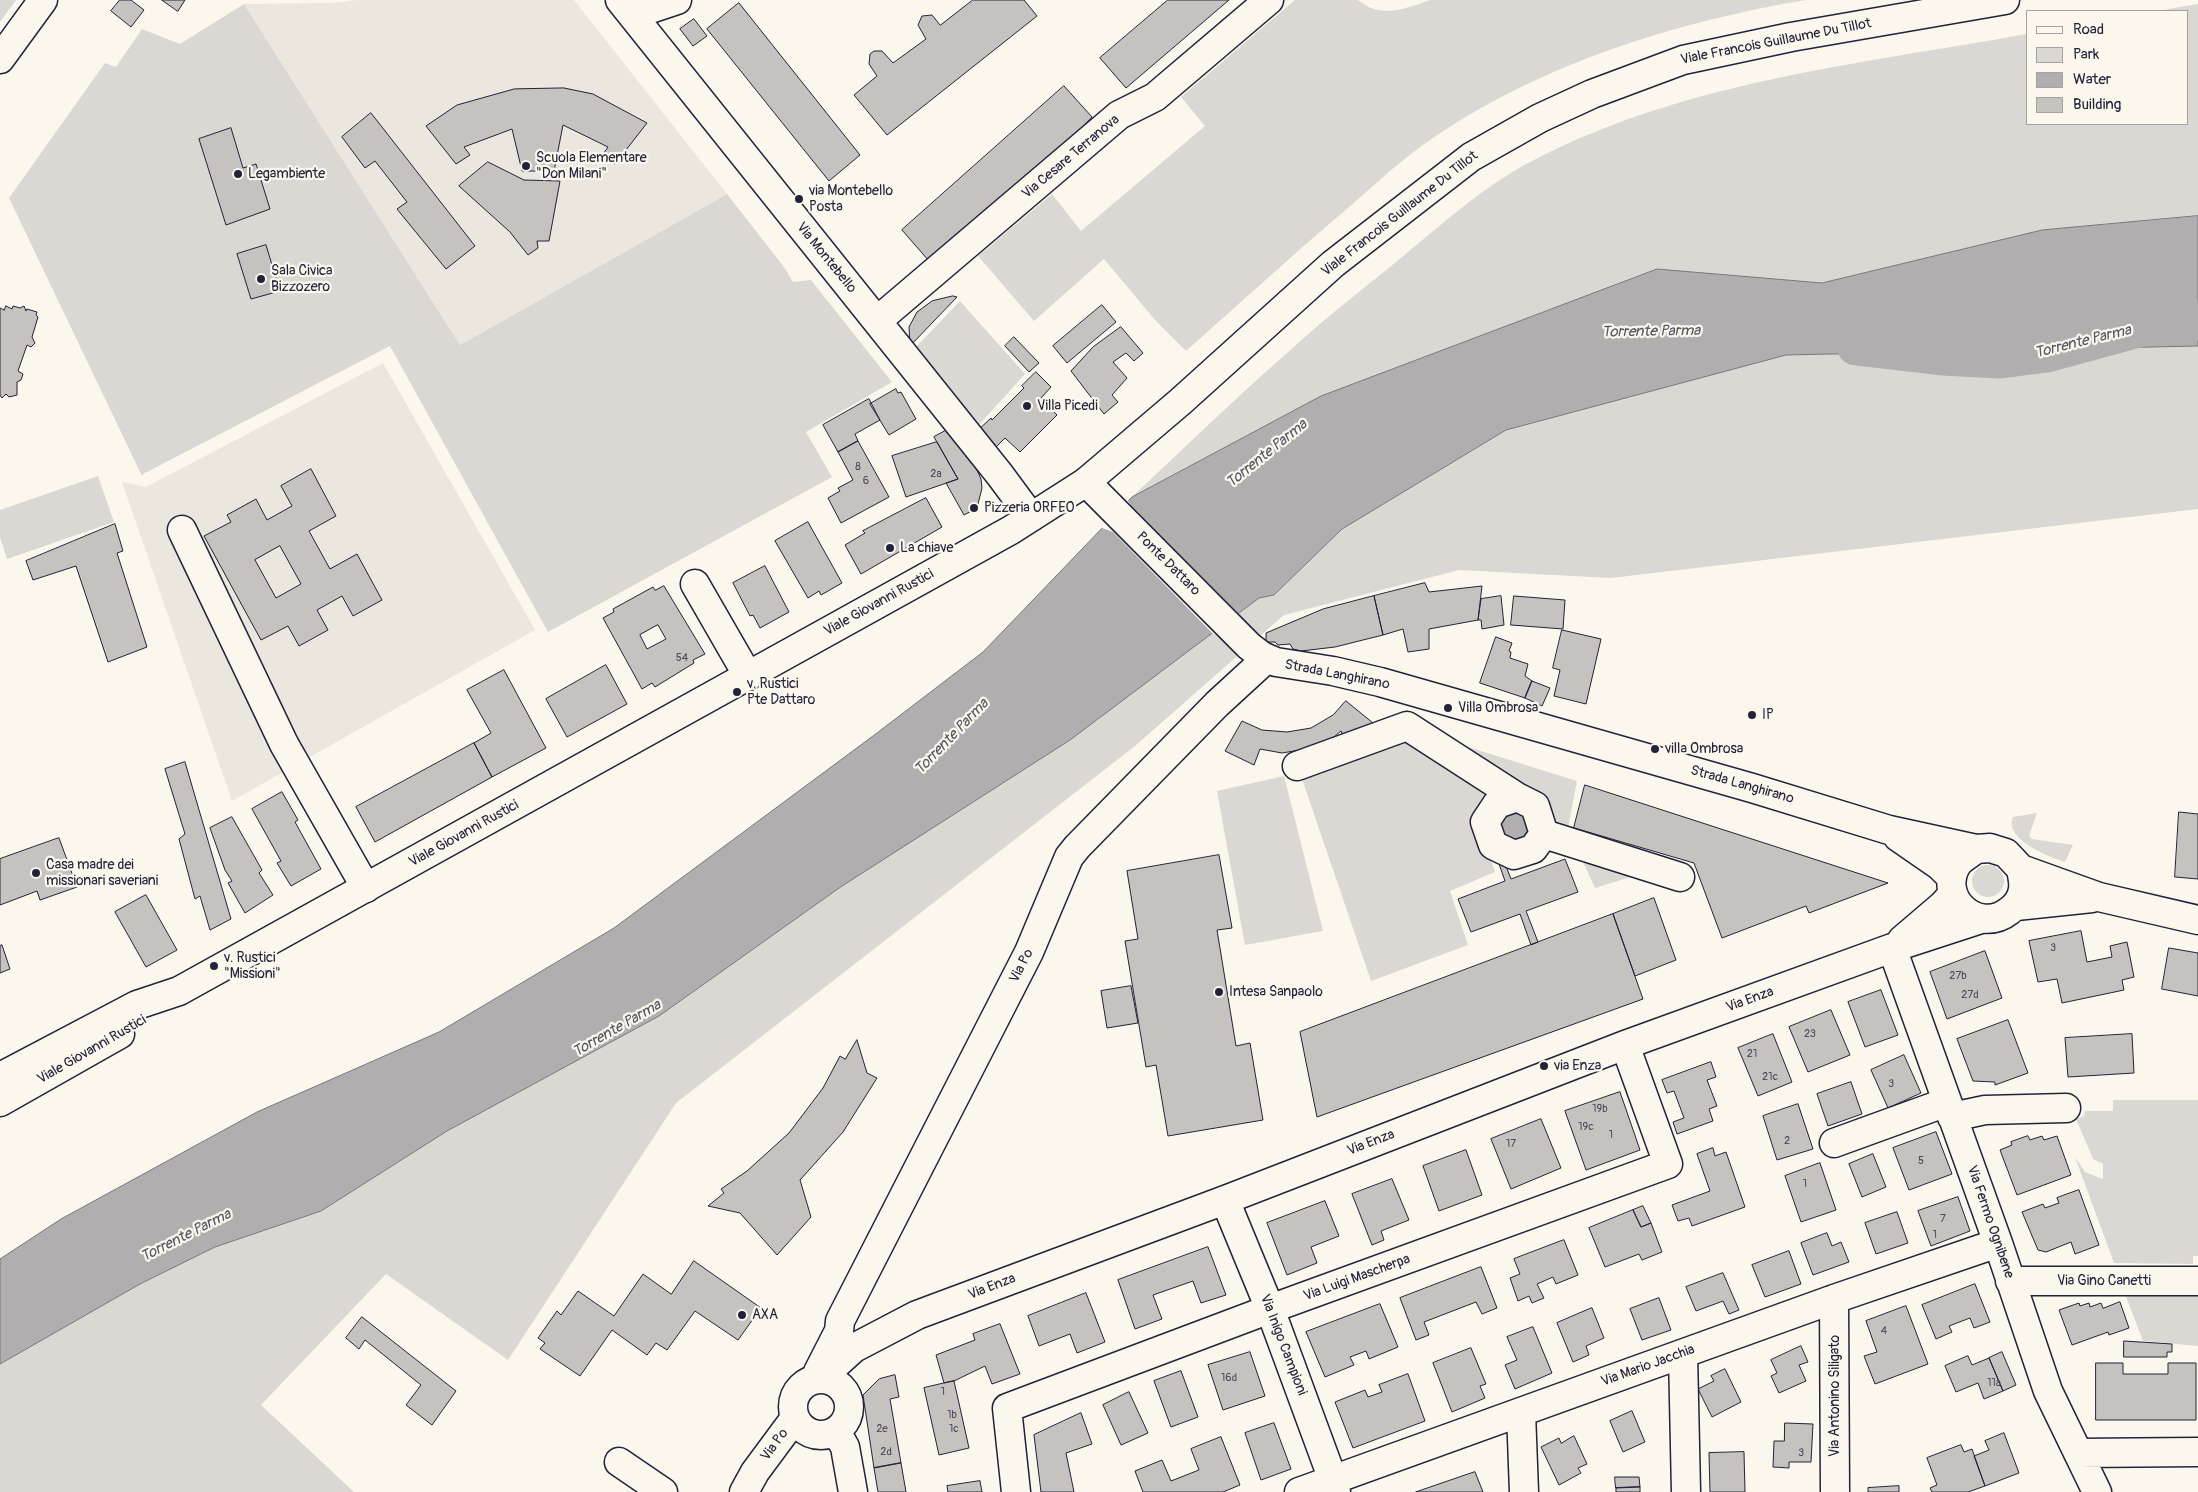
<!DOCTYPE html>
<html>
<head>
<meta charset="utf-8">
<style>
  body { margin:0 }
  #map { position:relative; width:2198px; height:1492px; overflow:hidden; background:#fbf7ec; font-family:Pangolin,sans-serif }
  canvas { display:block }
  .legend { position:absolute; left:2026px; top:10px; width:162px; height:115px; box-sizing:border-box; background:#fbf7ec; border:1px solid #a4a2a5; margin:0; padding:6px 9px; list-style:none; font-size:15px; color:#22223b }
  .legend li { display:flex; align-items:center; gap:10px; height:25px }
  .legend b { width:25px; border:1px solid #a4a2a5 }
</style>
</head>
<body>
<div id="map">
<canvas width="2198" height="1492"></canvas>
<ul class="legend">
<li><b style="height:6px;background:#fbf7ec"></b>Road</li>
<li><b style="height:14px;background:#dbd8d3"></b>Park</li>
<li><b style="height:14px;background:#b1aeb0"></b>Water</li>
<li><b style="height:14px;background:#c6c2c0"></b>Building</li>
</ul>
</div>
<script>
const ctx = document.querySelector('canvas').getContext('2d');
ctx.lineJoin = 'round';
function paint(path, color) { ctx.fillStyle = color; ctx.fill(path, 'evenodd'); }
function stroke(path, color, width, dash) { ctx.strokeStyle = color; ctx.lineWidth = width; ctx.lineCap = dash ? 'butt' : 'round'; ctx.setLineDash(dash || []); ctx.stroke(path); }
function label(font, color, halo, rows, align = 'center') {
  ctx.font = font + ' Pangolin,sans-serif'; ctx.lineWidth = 4.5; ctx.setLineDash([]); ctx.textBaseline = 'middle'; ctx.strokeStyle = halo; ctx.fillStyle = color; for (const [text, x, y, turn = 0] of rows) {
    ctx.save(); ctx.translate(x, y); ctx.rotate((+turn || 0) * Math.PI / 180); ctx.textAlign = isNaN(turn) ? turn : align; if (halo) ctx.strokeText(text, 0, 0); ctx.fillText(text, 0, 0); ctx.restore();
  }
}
paint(new Path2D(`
  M358,0H574L727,194L460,345L244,4L329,3Z
  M383,363L535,630L232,801L122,482L146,487Z`), '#ebe7df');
paint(new Path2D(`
  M0,0H16L0,22Z
  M1295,0H1358C1381,19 1405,9 1430,0H1806C1670,23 1533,66 1420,147C1393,167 1368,191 1342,213C1289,258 1238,305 1186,351L1156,321L1104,259L1034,321L978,256L1052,194L1081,231L1205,126L1181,97Z
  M244,4L460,345L727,194L784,267L793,282L811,280L892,382L806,432L832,477L548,632L390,346L143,474L142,476L9,198L105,63L116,67L142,29L180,44Z
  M2198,4V216L2042,230L1822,283L1657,269L1321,396L1132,497C1186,446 1240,394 1296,345C1328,316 1363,289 1396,262C1440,226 1483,186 1534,160C1686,81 1860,64 2027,34V124H2187V11H2157Z
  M960,301L1025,374L977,427L916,347Z
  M2198,346V509L1611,578L1459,570L1284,615L1135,746L676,1103L508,1360L386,1274L261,1405L354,1492H0V1364L140,1284L215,1247L321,1211L447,1131L659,1016L842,886L1259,598L1274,595L1342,529L1506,430L1786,355Z
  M98,476L114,522L7,559L0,537V510Z
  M1417,731L1577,781L1567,833L1650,871L1595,888L1577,849L1555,852L1537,795L1475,815L1495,872L1450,891L1468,945L1371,981L1301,776Z
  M1284,776L1323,931L1245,945L1217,791Z
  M2037,813L2029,836L2032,839L2073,845L2065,862C2049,857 2003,839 2013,817Z
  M1972 881a16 16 0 1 1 32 0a16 16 0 1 1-32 0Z
  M2113,1100H2198V1256H2193V1264L2114,1263L2075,1157L2085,1172L2103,1179V1164L2093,1159L2076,1119L2084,1116L2085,1111H2113Z
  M2125,1294H2198V1346L2143,1341Z`), '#dbd8d3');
const water = new Path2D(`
  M2198,216V346L1786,355L1506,430L1342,529L1274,595L1259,598L1070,740L842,886L659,1016L447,1131L321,1211L215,1247L140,1284L0,1364V1259L61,1219L257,1112L439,1032L614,928L877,733L983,652L1132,497L1321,396L1657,269L1822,283L2042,230Z
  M1509,810L1524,813C1533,835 1528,840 1505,841L1497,820Z`);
paint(water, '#b1aeb0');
stroke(water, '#787681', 1);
paint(new Path2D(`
  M1127,499L1130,504L1240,615L1214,635L1113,532L1099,527Z`), '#fbf7ec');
stroke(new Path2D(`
  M1856,346L1942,356L2000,359L2047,353L2153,324L2198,321`), '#b1aeb0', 39);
const building = new Path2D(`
  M120,0H131L144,10L131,27L111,11Z
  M162,0H185L178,11Z
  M973,0H1024L1037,16L887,135L854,95L877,76L869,64L870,54L874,51H882L893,63L926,39L918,25L922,16L932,15L940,25Z
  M1168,0H1229L1126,88L1100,58Z
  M739,3L860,155L829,181L707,29Z
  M694,19L707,36L693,46L680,29Z
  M1064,86L1092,117L1061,150H1056L929,261L902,230Z
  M564,88L593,94L647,123L615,164L601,157L608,147L563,125L554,171H522L512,129L464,147L470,155L456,164L426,126L457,105L514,89Z
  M371,113L475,246L446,269L397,209L407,202L375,161L365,168L342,137Z
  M231,128L243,168L256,164L270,209L226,225L199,139Z
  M488,162L524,180L560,181L549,241H537L538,248L528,255L510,232L459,186Z
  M266,245L280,291L251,299L237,254Z
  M953,296L957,297L910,346L909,327L917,312L932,301Z
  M1102,305L1116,322L1067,363L1053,346Z
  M6,306L12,309L13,306L20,308L24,306L26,311L27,309L37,312L36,315L38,317L32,337L35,343L31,347L27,345L18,371L23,374L21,380L17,382V395L9,397L6,394L2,398L0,395V308L4,310Z
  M1121,327L1143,353L1134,361L1126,353L1113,362L1127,378L1112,395L1118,402L1104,414L1071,371L1093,347Z
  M1014,337L1039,363L1029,372L1005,346Z
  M1036,372L1051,387L1041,398L1057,415L1020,452L1005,438L993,450L976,432L991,418L992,420L1024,388L1022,386Z
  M896,389L898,393L901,392L916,419L889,435L870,404Z
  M869,399L880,420L855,434L858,441L838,452L823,425Z
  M947,430L977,470L981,479L982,488L978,504L975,509L964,515L946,483L958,479L934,437Z
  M858,441L889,497L841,523L828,498L840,491L838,488L853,480L838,452Z
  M937,442L958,479L906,497L892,456Z
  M311,469L336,516L309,531L330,569L357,554L382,600L353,616L342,596L317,610L328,630L299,646L288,626L261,640L204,536L231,522L227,515L256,499L267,520L292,506L281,486ZM280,546L301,584L276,598L255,560Z
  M926,498L942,527L861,574L845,545L865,533L863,531Z
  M808,522L842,583L821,595L819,591L808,598L775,541Z
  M115,524L123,551L117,553L147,647L108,662L76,566L33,580L26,561Z
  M765,566L789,612L760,628L753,615L750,616L733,583Z
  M1425,583L1429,592L1482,586L1478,620L1429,629V649L1408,652L1403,629L1383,635L1374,596Z
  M664,586L705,654L693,660L694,663L655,687L652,683L642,689L603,618L614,612L613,609L653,587L655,590ZM658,625L666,639L647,649L640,635Z
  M1374,596L1383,635L1335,647L1301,651L1293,649L1290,644L1278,645L1275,642H1266V633L1323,609Z
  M1501,596L1504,625L1482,629L1481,620H1478L1481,599Z
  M1514,596L1565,600L1563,629L1511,625Z
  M1562,630L1601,639L1586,704L1554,696L1560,670L1553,668Z
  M1496,637L1512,643L1509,651L1511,652L1510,658L1528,664L1525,676L1532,681L1525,698L1480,683Z
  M606,665L627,704L567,737L546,699Z
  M504,670L546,748L492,777L474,743L491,733L467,690Z
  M1532,681L1550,688L1542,706L1525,698Z
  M1346,701L1373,723L1348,747L1341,731L1328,742L1306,749L1282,753L1260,749L1254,765L1225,751L1242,721L1262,730L1287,732L1311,728L1333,715Z
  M474,743L492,777L375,842L356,807Z
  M185,762L231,919L210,930L200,896L195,899L179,839L185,834L165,769Z
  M1585,785L1888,883L1809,913L1806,906L1722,938L1694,863L1574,828Z
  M282,792L298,820L295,822L321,869L291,886L277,863L281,861L252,809Z
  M2179,812L2198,814V879L2175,877Z
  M232,817L262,870L259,873L273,895L245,913L228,883L232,881L225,870L210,828Z
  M59,838L77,887L40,900L37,891L0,905V859Z
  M1219,855L1232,928L1217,930L1236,1046L1250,1043L1263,1120L1168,1136L1156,1065L1146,1067L1125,941L1138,939L1127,871Z
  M1502,856L1511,879L1565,859L1578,892L1526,911L1538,942L1531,945L1520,914L1471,932L1458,899L1505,881L1497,858Z
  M146,895L177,950L146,967L115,912Z
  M1654,898L1676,960L1635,976L1613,914Z
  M1613,914L1643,999L1317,1117L1300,1032Z
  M2081,931L2087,962L2112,957L2110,946L2127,942L2134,977L2122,980L2124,990L2062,1003L2057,979L2038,982L2029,941Z
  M2,945L10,969L0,973V946Z
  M2169,948L2198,953V996L2162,989Z
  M1985,951L2002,998L1947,1019L1930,972Z
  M1131,986L1138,1023L1107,1028L1101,991Z
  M1881,990L1898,1035L1865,1047L1848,1002Z
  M1831,1010L1850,1055L1808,1072L1789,1027Z
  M2008,1020L2028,1073L1995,1085V1082L1973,1081L1957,1039Z
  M1773,1034L1792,1082L1758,1096L1738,1048Z
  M2132,1034L2134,1073L2068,1077L2065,1038Z
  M857,1040L867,1073L877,1078L843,1132L800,1180L811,1217L777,1255L740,1213L708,1206L724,1193L721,1189L747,1171L789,1133L823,1088L840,1056L845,1059Z
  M1904,1055L1921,1093L1888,1108L1871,1070Z
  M1711,1062L1716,1077L1707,1080L1717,1106L1709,1109L1713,1121L1677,1134L1673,1122L1684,1118L1674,1091L1667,1093L1662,1080Z
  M1851,1082L1862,1114L1828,1126L1817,1094Z
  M1620,1092L1640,1150L1586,1170L1565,1111Z
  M1798,1104L1813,1149L1777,1160L1763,1116Z
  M1541,1119L1561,1168L1511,1189L1491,1139Z
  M1936,1132L1952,1174L1909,1190L1893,1148Z
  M2028,1136L2030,1140L2042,1136L2044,1140L2057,1136L2071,1175L2017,1195L2000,1150L2012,1145L2011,1142Z
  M1713,1148L1715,1156L1726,1152L1745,1207L1692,1226L1689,1218L1678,1221L1672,1205L1710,1191L1697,1154Z
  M1466,1150L1482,1195L1439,1211L1423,1166Z
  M1873,1154L1886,1187L1862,1197L1849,1164Z
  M1820,1163L1836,1210L1801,1222L1785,1176Z
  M1392,1179L1409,1220L1381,1231L1384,1240L1372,1245L1352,1194Z
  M2079,1190L2099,1245L2075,1254L2071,1242L2046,1252L2038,1250L2022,1212L2043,1204L2045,1208L2059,1203L2057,1198Z
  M1958,1197L1970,1231L1931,1246L1918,1211Z
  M1325,1201L1339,1236L1311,1247L1317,1263L1287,1275L1267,1223Z
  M1643,1206L1651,1223L1641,1227L1633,1210Z
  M1633,1210L1641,1227L1651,1223L1662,1252L1642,1260L1639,1254L1605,1267L1589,1228Z
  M1897,1212L1908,1243L1876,1254L1865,1223Z
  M1827,1233L1832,1246L1841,1242L1849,1262L1813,1275L1801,1243Z
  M1564,1240L1578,1275L1556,1284L1553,1277L1537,1284L1544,1298L1532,1303L1529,1296L1518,1301L1510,1278L1520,1274L1514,1259Z
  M1208,1247L1226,1295L1201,1303L1193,1281L1153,1295L1162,1319L1135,1329L1118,1280Z
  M1789,1251L1801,1284L1765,1297L1752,1265Z
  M694,1261L761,1308L738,1340L695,1311L667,1350L656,1343L647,1355L612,1330L580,1376L540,1349L545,1343L538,1338L557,1311L561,1315L578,1291L614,1316L643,1274L671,1294Z
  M1481,1267L1497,1308L1482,1314L1476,1302L1424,1322L1429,1335L1416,1340L1400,1298Z
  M1723,1273L1739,1310L1729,1314L1723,1301L1696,1311L1686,1287Z
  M1975,1284L1990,1322L1974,1328L1970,1318L1949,1326L1952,1332L1936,1339L1922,1305Z
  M1086,1293L1105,1342L1077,1353L1070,1334L1039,1346L1028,1316Z
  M1659,1298L1671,1330L1642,1340L1630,1309Z
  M2120,1302L2129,1328L2109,1335L2108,1332L2072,1345L2059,1310L2079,1303L2080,1306L2089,1303L2090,1307L2101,1303L2103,1308Z
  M1380,1304L1398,1347L1369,1359L1366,1351L1350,1357L1354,1365L1325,1377L1306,1332Z
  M1906,1306L1928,1364L1875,1384L1864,1356L1877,1352L1866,1321Z
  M1592,1308L1604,1338L1586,1346L1589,1355L1573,1362L1557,1323Z
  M362,1317L456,1391L432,1425L406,1405L421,1385L365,1340L359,1349L346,1338Z
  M1000,1324L1020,1374L992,1384L985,1366L954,1381L944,1383L936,1355L975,1340L973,1334Z
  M1533,1327L1552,1373L1515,1389L1505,1365L1517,1360L1507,1337Z
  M2124,1341L2172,1344V1352H2167V1357H2124Z
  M1801,1346L1808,1362L1799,1365L1806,1381L1779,1393L1771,1376L1777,1373L1771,1360Z
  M1471,1348L1486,1384L1480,1386L1485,1398L1452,1412L1433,1363Z
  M1250,1352L1265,1396L1223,1410L1208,1365Z
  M2002,1352L2016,1385L2003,1391L1989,1358Z
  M1968,1356L1972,1365L1989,1358L2003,1391L1984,1399L1978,1383L1956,1392L1945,1366Z
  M2096,1363H2123V1374H2168V1363H2196V1420H2096Z
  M1725,1369L1741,1402L1712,1417L1698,1389L1714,1381L1711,1376Z
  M1181,1371L1198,1417L1171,1427L1154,1381Z
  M1408,1374L1425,1421L1353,1448L1335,1402L1365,1390L1368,1397L1382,1392L1379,1385Z
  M895,1375L899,1397L890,1399L901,1463L874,1468L863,1395L879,1379Z
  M954,1381L969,1448L939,1455L924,1388Z
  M1129,1392L1148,1433L1121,1445L1103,1405Z
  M1632,1411L1645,1442L1623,1452L1610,1421Z
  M1081,1413L1092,1444L1066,1453L1074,1492H1041L1034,1435Z
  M1274,1423L1291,1469L1261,1480L1245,1433Z
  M1785,1423L1813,1424L1811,1462H1789V1468L1773,1467L1774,1441H1784Z
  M2004,1433L2019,1473L1985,1486L1974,1456L1989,1450L1985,1441Z
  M1574,1436L1587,1464L1578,1468L1581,1473L1559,1485L1541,1447L1559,1438L1561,1443Z
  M1221,1437L1240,1485L1223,1492H1143L1135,1471L1162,1460L1171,1481L1199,1470L1191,1449Z
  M1961,1445L1964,1452L1972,1449L1985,1486L1968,1492H1932L1930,1488L1937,1485L1927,1458Z
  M1744,1452L1745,1492H1710L1709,1453Z
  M901,1463L906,1492H878L874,1468Z
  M1475,1472L1483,1492H1416Z
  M1615,1477H1639L1640,1487L1616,1488Z
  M980,1481L982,1492H948L947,1486Z
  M1899,1486V1492H1868V1488Z
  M1640,1487V1492H1616V1488Z`);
paint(building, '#c6c2c0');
stroke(building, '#22223b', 1);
const minor = new Path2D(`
  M620,0L1000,475L1031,517
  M634,17L644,11L677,0
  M0,59L43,0
  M877,321L1119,115L1155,97L1269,0
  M1086,482L1249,646L1262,656L1276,662L1333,671L1380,682L1752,788L1889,830L1976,849L1990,848L2006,853L2021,869L2099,897L2198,920
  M182,530L284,744L366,888
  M695,584L748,676
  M1297,766L1407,726L1517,797
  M1544,834L1535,806L1517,797L1497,804L1485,822L1493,845L1514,855L1533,849L1544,834L1680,877
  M1898,837L1940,866L1952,878
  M1976,849C1971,853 1962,858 1958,863C1935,896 1977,936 2009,911C2016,906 2022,898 2023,889C2024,883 2022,875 2021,869
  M2016,906L2092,898
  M1902,940L1943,905L1953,894
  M1892,948L1998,1243L2048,1391L2097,1492
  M1952,1117L1985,1110L2066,1108
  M1834,1143L1947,1102
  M1225,1200L1270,1309L1333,1480L1336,1492
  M2010,1281H2198
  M1834,1299L1835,1492
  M1683,1354L1686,1492
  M818,1372L839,1331L840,1321L1029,952L1069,857L1077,847L1217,704L1266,659
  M821,1378L854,1348L917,1315L1225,1200L1625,1045L1892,948L1981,919
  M793 1407a28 28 0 1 1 56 0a28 28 0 1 1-56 0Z
  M1521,1412L1524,1492
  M836,1431L845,1447L853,1492
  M2078,1453L2198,1452
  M619,1462L663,1492
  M744,1492L755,1472L795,1418
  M1016,1492L1007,1408L1270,1309L1668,1164L1625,1045
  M1299,1492L1834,1299L1998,1243`);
const major = new Path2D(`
  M0,1077L137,1005L179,991L1011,530L1086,482L1180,402L1333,264L1471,157L1540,118L1592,94L1683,60L1791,37L2005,0
  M0,1102L120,1034`);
stroke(minor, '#22223b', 31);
stroke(major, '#22223b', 31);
stroke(minor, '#fbf7ec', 28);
stroke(major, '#fbf7ec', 28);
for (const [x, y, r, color] of [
  [526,166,5,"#22223b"],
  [238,174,5,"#22223b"],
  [799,199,5,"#22223b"],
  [261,279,5,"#22223b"],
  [1027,406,5,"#22223b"],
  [974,508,5,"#22223b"],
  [890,548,5,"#22223b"],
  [737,692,5,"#22223b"],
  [1448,708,5,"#22223b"],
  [1752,715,5,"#22223b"],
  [1655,749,5,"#22223b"],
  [36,873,5,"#22223b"],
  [214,966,5,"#22223b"],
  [1219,992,5,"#22223b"],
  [1544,1066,5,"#22223b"],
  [742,1315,5,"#22223b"]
]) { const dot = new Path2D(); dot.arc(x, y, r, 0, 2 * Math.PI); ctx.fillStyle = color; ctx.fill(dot); stroke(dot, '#fbf7ec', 2); }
label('11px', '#4b4a5c', null, [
  ["8",858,467],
  ["2a",936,474],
  ["6",866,481],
  ["54",682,658],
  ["3",2053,948],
  ["27b",1958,976],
  ["27d",1970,995],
  ["23",1810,1034],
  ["21",1752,1054],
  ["21c",1770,1077],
  ["3",1891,1084],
  ["19b",1600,1109],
  ["19c",1586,1127],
  ["1",1611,1135],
  ["2",1787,1141],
  ["17",1511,1144],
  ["5",1921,1161],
  ["1",1805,1184],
  ["7",1943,1219],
  ["1",1935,1235],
  ["4",1884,1331],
  ["16d",1229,1378],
  ["11a",1994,1383],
  ["1",943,1392],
  ["1b",952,1415],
  ["2e",882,1429],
  ["1c",954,1429],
  ["2d",886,1452],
  ["3",1801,1453]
]);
label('14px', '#22223b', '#fbf7ec', [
  ["Viale Francois Guillaume Du Tillot",1776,42,-11],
  ["Via Cesare Terranova",1071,157,-40],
  ["Viale Francois Guillaume Du Tillot",1400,214,-38],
  ["Via Montebello",826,258,51],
  ["Ponte Dattaro",1168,564,45],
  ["Viale Giovanni Rustici",879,603,-29],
  ["Strada Langhirano",1337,675,11],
  ["Strada Langhirano",1742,785,16],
  ["Viale Giovanni Rustici",464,834,-29],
  ["Via Po",1022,966,-63],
  ["Via Enza",1750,1000,-20],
  ["Viale Giovanni Rustici",92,1050,-30],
  ["Via Enza",1371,1143,-21],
  ["Via Fermo Ognibene",1990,1222,71],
  ["Via Luigi Mascherpa",1357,1278,-20],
  ["Via Gino Canetti",2104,1281],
  ["Via Enza",992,1287,-21],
  ["Via Inigo Campioni",1283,1345,69],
  ["Via Mario Jacchia",1648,1366,-20],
  ["Via Antonino Siligato",1835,1396,-90],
  ["Via Po",775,1445,-54]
]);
label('14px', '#22223b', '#fbf7ec', [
  ["Scuola Elementare",536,158],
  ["\"Don Milani\"",536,174],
  ["Legambiente",248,174],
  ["via Montebello",809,191],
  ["Posta",809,207],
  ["Sala Civica",271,271],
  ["Bizzozero",271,287],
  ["Villa Picedi",1037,406],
  ["Pizzeria ORFEO",984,508],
  ["La chiave",900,548],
  ["v. Rustici",747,684],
  ["Pte Dattaro",747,700],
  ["Villa Ombrosa",1458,708],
  ["IP",1762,715],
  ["villa Ombrosa",1665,749],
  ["Casa madre dei",46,865],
  ["missionari saveriani",46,881],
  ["v. Rustici",224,958],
  ["\"Missioni\"",224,974],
  ["Intesa Sanpaolo",1229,992],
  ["via Enza",1554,1066],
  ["AXA",752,1315]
], 'left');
label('italic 15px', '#545364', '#fbf7ec', [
  ["Torrente Parma",1651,332,-1],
  ["Torrente Parma",2083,342,-14],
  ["Torrente Parma",1267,454,-39],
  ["Torrente Parma",952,737,-46],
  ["Torrente Parma",617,1029,-30],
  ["Torrente Parma",186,1236,-27]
]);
</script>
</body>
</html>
